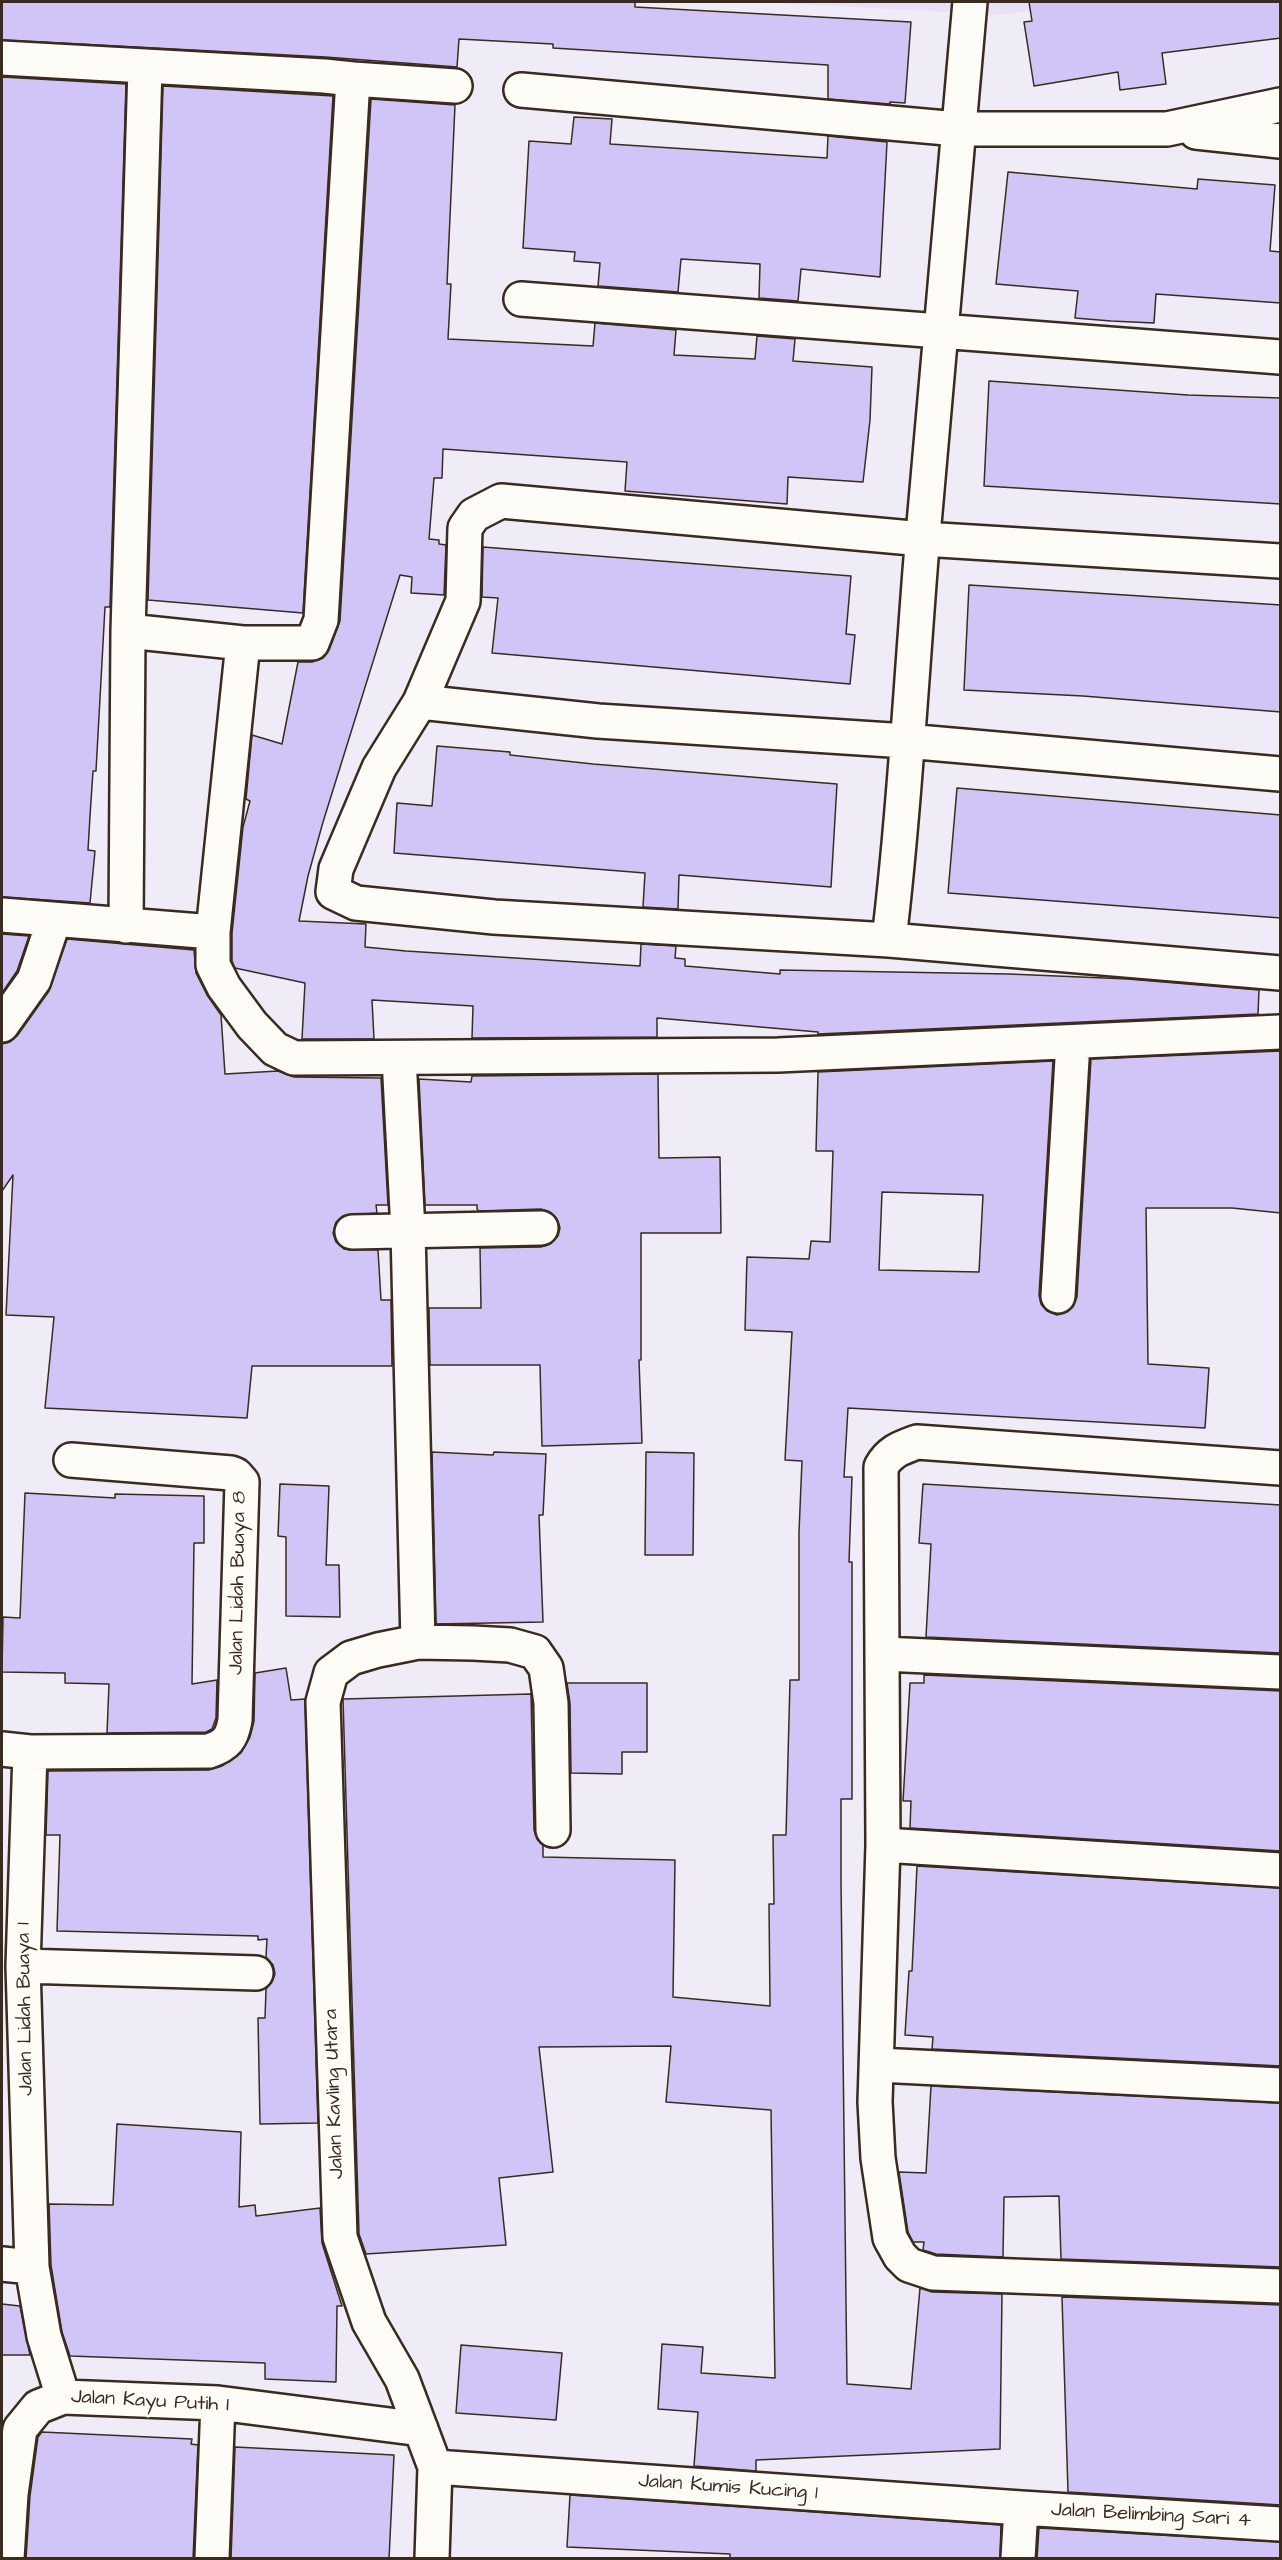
<!DOCTYPE html>
<html>
<head>
<meta charset="utf-8">
<style>
  body { margin:0 }
  #map { position:relative; width:1282px; height:2560px; overflow:hidden; background:#f0ecf7; font-family:"Architects Daughter",sans-serif }
  canvas { display:block }
  .frame { position:absolute; inset:0; border:3px solid #3b2a1e; pointer-events:none }
</style>
</head>
<body>
<div id="map">
<canvas width="1282" height="2560"></canvas>
<div class="frame"></div>
</div>
<script>
const ctx = document.querySelector('canvas').getContext('2d');
ctx.lineJoin = 'round';
function paint(path, color) { ctx.fillStyle = color; ctx.fill(path, 'evenodd'); }
function stroke(path, color, width, dash) { ctx.strokeStyle = color; ctx.lineWidth = width; ctx.lineCap = dash ? 'butt' : 'round'; ctx.setLineDash(dash || []); ctx.stroke(path); }
function label(font, color, halo, rows, align = 'center') {
  ctx.font = font + ' "Architects Daughter",sans-serif'; ctx.lineWidth = 6; ctx.setLineDash([]); ctx.textBaseline = 'middle'; ctx.strokeStyle = halo; ctx.fillStyle = color; for (const [text, x, y, turn = 0] of rows) {
    ctx.save(); ctx.translate(x, y); ctx.rotate((+turn || 0) * Math.PI / 180); ctx.textAlign = isNaN(turn) ? turn : align; if (halo) ctx.strokeText(text, 0, 0); ctx.fillText(text, 0, 0); ctx.restore();
  }
}
paint(new Path2D(`
  M762,2H1094L998,15Z`), '#e7e0f7');
const building = new Path2D(`
  M2,2H635V7L911,22L905,103L890,102V104L828,99V65L553,48V44L459,39L457,67L325,57L2,40Z
  M1029,2H1281V38L1162,53L1166,84L1120,90L1118,72L1034,86L1024,22L1032,21Z
  M2,77L126,84L110,607H105L96,771H93L90,816L88,850L95,851L90,903L2,897Z
  M163,86L333,96L303,613L148,600Z
  M371,99L455,105L447,284H451L448,339L593,346L595,323L676,330L674,355L755,359L757,336L795,339L793,361L872,367L870,420L863,482L788,477L787,504L625,491L627,462L443,449L442,478H434L429,539L439,540V544L446,545L444,595L411,593L412,577L400,575L323,822L308,876L299,921L366,924L365,947L406,951L640,966L641,944L676,946L675,958L685,959V966L780,974V970L1009,974L1128,979L1259,990L1258,1014L818,1034V1032L657,1018V1037L472,1038L473,1006L372,1000L374,1039H302L305,983L235,968L232,961V933L243,827L250,801L246,799L252,735L282,744L298,662H312L323,658L329,650L340,621Z
  M574,117L612,119L610,144L827,158L828,136L887,142L880,277L801,269L798,301L759,298L760,264L681,259L678,292L598,286L600,263L574,261L575,252L523,248L529,141L571,144Z
  M1008,172L1197,189L1198,179L1275,185L1270,251L1281,252V303L1156,294L1154,323L1111,321L1075,318L1078,291L996,284Z
  M989,381L1188,395L1281,398V504L984,486Z
  M483,547L851,576L846,634L855,635L850,684L492,653L498,598L482,597Z
  M969,585L1281,605V712L1083,696L964,690Z
  M437,746L510,752V755L593,764L837,784L831,887L679,875L678,909L643,907L645,873L394,853L397,803L432,806Z
  M957,788L1281,815V918L948,893Z
  M2,934L29,936L17,971L2,993Z
  M67,939L194,950L196,973L207,995L221,1015L225,1074L278,1071L294,1077L381,1078L388,1205H376L377,1213L343,1216L336,1222L333,1233L336,1242L344,1249L378,1250L381,1300H391L392,1366H252L247,1418L45,1408L54,1317L6,1315L13,1175L2,1191V1044L10,1042L17,1036L49,991Z
  M1281,1051V1213L1232,1208H1146L1148,1364L1209,1368L1205,1428L848,1408L844,1477H852L849,1562H852V1799H841V1881L847,2384L911,2389L920,2288L932,2292L1002,2294L1000,2449L756,2460V2471L694,2466L698,2412L658,2409L662,2344L703,2347L701,2373L775,2378L771,2110L666,2102L671,2046L539,2047L553,2172L499,2178L506,2245L366,2254L359,2234L343,1699L531,1694L534,1830L537,1839L543,1845V1857L675,1860L673,1997L770,2006L769,1904H774L773,1835H786L790,1680H799V1532L802,1461L785,1460L792,1332L745,1330L747,1257L809,1259L811,1241L830,1242L833,1151H816L818,1072L1053,1061L1039,1295L1041,1304L1047,1311L1057,1315L1067,1312L1073,1307L1077,1297L1091,1059ZM882,1192L983,1195L979,1272L879,1270Z
  M658,1074L659,1158L720,1157L721,1233H641V1360H639L642,1443L542,1446L540,1365H430L429,1308H481L480,1248L541,1247L550,1244L558,1236L560,1228L557,1219L550,1212L541,1209L479,1211L477,1209V1205H425L419,1079L471,1082L472,1076Z
  M432,1452L493,1455L494,1452L546,1454L543,1515H539L543,1622L436,1624Z
  M646,1452L694,1453L693,1555H645Z
  M280,1484L329,1486L326,1565H339L340,1617L286,1616V1537L278,1536Z
  M923,1484L1281,1505V1653L926,1637L931,1544L919,1543Z
  M25,1493L115,1498V1494L204,1496V1543H194L192,1684L217,1680L216,1718L212,1729L206,1732L107,1733L109,1684L65,1683V1673L2,1672L3,1617L20,1618Z
  M286,1668L291,1700L305,1699L318,2123L260,2124L258,2018H265L266,1989L272,1982L275,1974L273,1965L266,1957L267,1939L258,1940V1936L57,1931L60,1835H46L48,1771L209,1770L222,1766L241,1753L250,1737L254,1721L255,1673Z
  M924,1675L1281,1691V1851L910,1828L911,1801H903L910,1683H924Z
  M567,1683H647V1752H622V1774L571,1773L570,1703Z
  M917,1866L1281,1888V2066L932,2049L933,2037L905,2035L909,1971H912Z
  M931,2086L1281,2103V2267L1061,2259L1059,2196L1004,2197L1003,2257L936,2254L923,2250L924,2242H913L908,2232L899,2172L926,2173Z
  M117,2124L241,2132L239,2207L255,2205L256,2216L320,2208L322,2243L342,2306H337L336,2382L265,2379V2363L70,2356L62,2332L51,2265L49,2204L113,2205Z
  M1062,2297L1281,2305V2505L1068,2492Z
  M2,2304L20,2306L30,2355H2Z
  M461,2345L562,2353L556,2420L456,2413Z
  M42,2432L192,2439L191,2444L198,2445L193,2559H26L30,2496L38,2437Z
  M235,2447L394,2455L389,2559H231Z
  M570,2495L1001,2525L1000,2559H730V2554L567,2547Z
  M1039,2528L1281,2542V2559H1037Z`);
paint(building, '#d1c5f7');
stroke(building, '#3b2a1e', 1.5);
const minor = new Path2D(`
  M970,2C953,187 936,372 921,558C911,685 904,813 889,940L494,917L356,903L333,892L336,869L379,768L420,702L463,601L465,528L474,515L501,501L923,539L1280,561
  M2,58L324,76L353,79L321,620L312,643H243L128,631
  M353,79L455,86
  M521,90L958,129H1167L1280,105
  M1196,132L1280,141
  M521,299L1280,357
  M243,643L213,932V965L224,987L252,1025L275,1049L294,1058L778,1055L1280,1032
  M420,702L598,721L906,741L1280,774
  M2,915L213,932
  M126,926L128,631L145,67
  M889,940L1280,973
  M2,1025L34,980L54,920
  M399,1058L408,1231L418,1642
  M352,1232L541,1228
  M1058,1296L1073,1042
  M1280,1468L917,1442C901,1448 890,1451 881,1467L883,1845L875,2102L878,2158L890,2238L900,2256L909,2265L933,2273L1280,2286
  M883,1654L1280,1672
  M2,1749L30,1752L209,1751C227,1745 232,1738 235,1720L242,1482L236,1475L231,1473L71,1460
  M30,1752L23,1966L32,2267L44,2336L63,2397
  M883,1845L1280,1870
  M23,1966L256,1973
  M878,2065L1280,2085
  M2,2264L32,2267
  M435,2467L1021,2508L1280,2524
  M7,2558L11,2494L20,2429L38,2407L63,2397L218,2403L421,2429
  M212,2558L218,2403
  M432,2558L435,2467L402,2379L369,2322L340,2237L323,1702L331,1673L351,1658L378,1650L418,1642L473,1643L510,1645L535,1652L546,1668L551,1703L553,1830
  M1018,2558L1021,2508`);
stroke(minor, '#3b2a1e', 38);
stroke(minor, '#fdfcf7', 33);
label('20px', '#3b2a1e', '#fdfcf7', [
  ["Jalan Lidah Buaya 8",239,1583,-89],
  ["Jalan Lidah Buaya 1",26,2009,-91],
  ["Jalan Kavling Utara",335,2094,-92],
  ["Jalan Kayu Putih I",150,2402,3],
  ["Jalan Kumis Kucing 1",728,2488,4],
  ["Jalan Belimbing Sari 4",1151,2516,3]
]);
</script>
</body>
</html>
